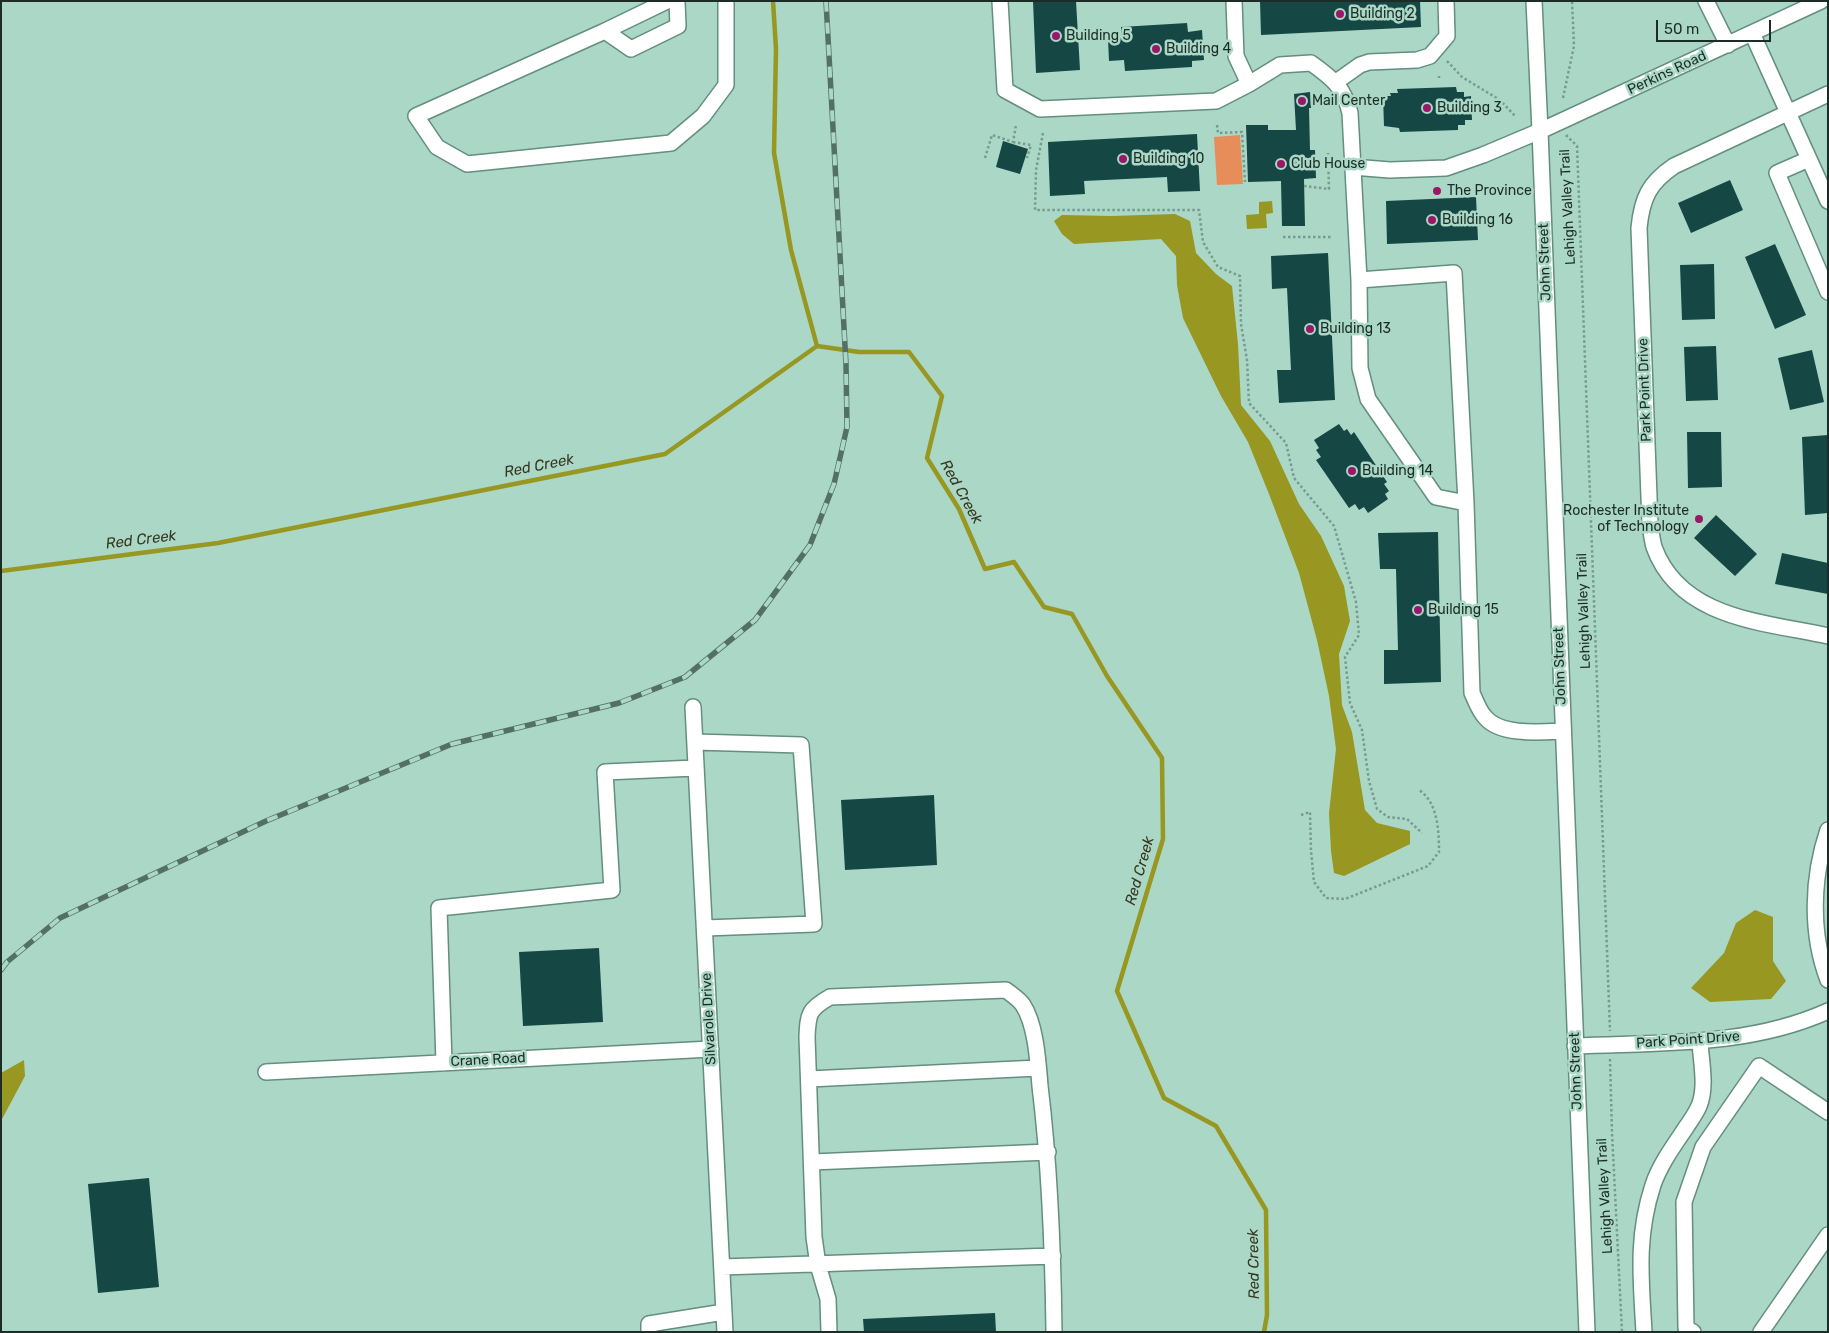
<!DOCTYPE html>
<html>
<head>
<meta charset="utf-8">
<style>
  body { margin:0 }
  #map { position:relative; width:1829px; height:1333px; overflow:hidden; background:#aad7c6; font-family:Rubik,sans-serif }
  canvas { display:block }
  .frame { position:absolute; inset:0; border:2px solid #1c2d27; pointer-events:none }
  .scale { position:absolute; left:1656px; top:20px; width:115px; height:22px; box-sizing:border-box; border:2px solid #1c2d27; border-top:0; padding-left:6px; font-size:15px; line-height:18px; white-space:nowrap; color:#1c2d27; -webkit-text-stroke:4px #aad7c6; paint-order:stroke }
</style>
</head>
<body>
<div id="map">
<canvas width="1829" height="1333"></canvas>
<div class="frame"></div>
<div class="scale">50 m</div>
</div>
<script>
const ctx = document.querySelector('canvas').getContext('2d');
ctx.lineJoin = 'round';
function paint(path, color) { ctx.fillStyle = color; ctx.fill(path, 'evenodd'); }
function stroke(path, color, width, dash) { ctx.strokeStyle = color; ctx.lineWidth = width; ctx.lineCap = dash ? 'butt' : 'round'; ctx.setLineDash(dash || []); ctx.stroke(path); }
function label(font, color, halo, rows, align = 'center') {
  ctx.font = font + ' Rubik,sans-serif'; ctx.lineWidth = 5; ctx.setLineDash([]); ctx.textBaseline = 'middle'; ctx.strokeStyle = halo; ctx.fillStyle = color; for (const [text, x, y, turn = 0] of rows) {
    ctx.save(); ctx.translate(x, y); ctx.rotate((+turn || 0) * Math.PI / 180); ctx.textAlign = isNaN(turn) ? turn : align; if (halo) ctx.strokeText(text, 0, 0); ctx.fillText(text, 0, 0); ctx.restore();
  }
}
paint(new Path2D(`
  M1240,135L1243,184L1217,185L1214,137Z`), '#e78d5a');
paint(new Path2D(`
  M1272,201L1273,213L1266,214L1267,228L1247,229L1246,215L1259,214V202Z
  M1175,214L1190,221L1196,253L1216,274L1232,286L1238,344L1241,405L1270,441L1299,504L1321,536L1344,586L1350,621L1339,654L1342,705L1352,732L1365,810L1377,823L1410,831V844L1344,876L1334,873L1331,851L1329,813L1336,749L1329,696L1317,640L1299,573L1269,494L1248,442L1221,396L1183,318L1177,285L1176,256L1161,239L1074,244L1062,234L1054,221L1062,215L1112,216Z
  M1755,910L1773,917V961L1786,981L1771,999L1710,1002L1691,988L1724,953L1736,923Z
  M24,1060L25,1076L1,1121V1073Z`), '#979721');
stroke(new Path2D(`
  M773,1L776,49L774,153L791,250L817,346
  M1,571L218,543L665,454L817,346L859,352H909L942,396L927,458L959,509L985,569L1014,562L1044,607L1072,614L1107,676L1162,758L1163,839L1117,991L1164,1098L1216,1126L1266,1210L1267,1315L1264,1332`), '#979721', 4.5);
paint(new Path2D(`
  M1033,1H1076L1080,70L1036,73Z
  M1260,1H1420L1421,27L1261,35Z
  M1187,23L1188,32L1202,30L1204,60L1192,61V67L1125,71L1124,60L1109,61L1108,39L1122,38L1121,27Z
  M1456,87L1457,92H1464V97L1471,96L1472,120H1465V125H1458V130L1400,132L1399,128L1384,126L1383,96H1391L1390,93H1398L1397,89Z
  M1310,92L1311,108H1309L1310,150H1315L1316,178L1304,179L1305,226H1282L1281,181L1248,182L1246,125H1268V130H1296L1294,94Z
  M1197,134L1200,191L1168,192L1167,177L1084,181L1085,194L1050,196L1048,142Z
  M1003,141L1028,149L1020,174L996,167Z
  M1730,180L1743,210L1691,233L1678,203Z
  M1476,197L1478,240L1387,244L1386,201Z
  M1775,244L1806,315L1775,329L1745,257Z
  M1328,253L1335,400L1279,403L1277,370H1291L1287,288L1272,289L1271,256Z
  M1714,264L1715,319L1682,320L1680,265Z
  M1716,346L1718,400L1686,401L1684,347Z
  M1812,350L1824,402L1790,410L1778,358Z
  M1339,424L1344,431L1347,429L1351,435L1354,432L1387,482L1384,484L1389,491L1385,494L1388,499L1368,513L1364,507L1359,510L1355,504L1349,508L1316,460L1321,457L1316,450L1319,448L1314,440Z
  M1687,432H1721L1722,487L1688,488Z
  M1828,435V513L1805,515L1802,437Z
  M1716,515L1757,554L1735,576L1694,538Z
  M1438,532L1441,682L1384,684V650H1398L1396,569H1380L1378,533Z
  M1782,553L1828,563V594L1775,584Z
  M934,795L937,865L845,870L841,800Z
  M599,948L603,1022L523,1026L519,952Z
  M149,1178L159,1287L98,1293L88,1184Z
  M995,1313L996,1332H864L863,1319Z`), '#154744');
const minor = new Path2D(`
  M667,1L605,31L416,116L437,147L467,164L671,143L703,116L726,85V1
  M1000,1L1005,90L1040,109L1216,101L1249,84L1280,65L1311,63C1332,78 1344,87 1350,113L1359,280L1360,368L1368,399L1436,497L1466,503L1472,693C1476,701 1479,711 1485,717C1500,736 1542,732 1563,731
  M1234,1L1236,56L1249,84
  M1534,1L1540,131L1587,1332
  M1706,1L1728,45
  M605,31L631,49L678,26L677,1
  M1752,33L1828,201
  M1336,82L1360,65L1369,62L1417,60L1430,56L1447,36L1446,1
  M1828,94L1674,166C1649,183 1642,198 1639,228L1650,524C1651,531 1652,540 1654,547C1680,619 1764,622 1828,636
  M1809,159L1777,173L1828,292
  M1352,167L1390,170L1446,168L1483,155L1540,131L1821,1
  M1359,280L1454,273L1466,503
  M693,707L725,1332
  M695,742L801,745L814,924L705,928
  M1828,830C1812,877 1810,933 1828,980
  M1575,1046C1661,1042 1748,1047 1828,1011
  M444,1063L439,908L612,890L605,772L695,768
  M266,1072L711,1049
  M809,1079L1038,1068
  M812,1162L1048,1152
  M722,1267L1053,1256
  M649,1332V1324L724,1312
  M829,1332L828,1299L818,1265L814,1237L807,1037C808,1013 809,1009 830,997L1006,990C1011,994 1019,999 1023,1005C1036,1025 1038,1062 1040,1086C1050,1168 1053,1249 1054,1332
  M1644,1332C1641,1279 1636,1237 1653,1185C1660,1164 1675,1144 1687,1126C1691,1120 1696,1113 1699,1106C1707,1087 1701,1062 1700,1042
  M1693,1332L1686,1328L1684,1202L1703,1147L1759,1066L1828,1112
  M1761,1332L1828,1235`);
stroke(minor, '#648e7f', 18);
stroke(new Path2D(`
  M1447,61L1462,77L1500,100L1515,116
  M1439,76V78
  M1563,98L1574,46L1572,1
  M1217,125L1218,133L1242,132L1245,182
  M1043,133L1036,170L1035,210H1199L1203,242L1218,267L1240,276L1241,324L1247,360L1249,403L1286,443L1294,478L1334,526L1356,602L1359,635L1345,657L1350,703L1362,730L1369,781L1377,809L1388,817L1407,819L1422,833
  M1566,135L1577,146L1610,1031
  M1013,142L1031,145L1027,158
  M985,158L992,135L1013,142L1016,125
  M1304,186L1329,189L1328,153
  M1283,237H1331
  M1301,815L1310,812L1311,851L1314,882L1326,898L1345,899L1428,866L1439,852C1439,832 1438,802 1419,790
  M1610,1059L1612,1133L1622,1332`), '#789b8e', 2.5, [2.5, 2.5]);
stroke(minor, '#fff', 15);
const rail = new Path2D(`
  M1,970L7,962L60,918L266,821L452,744L619,703L685,677L755,620L810,545L834,484L847,427L846,364L826,1`);
stroke(rail, '#547065', 5.5);
stroke(rail, '#aad7c6', 4, [11]);
for (const [x, y, r, color] of [
  [1340,14,5,"#9b1668"],
  [1056,36,5,"#9b1668"],
  [1156,49,5,"#9b1668"],
  [1302,101,5,"#9b1668"],
  [1427,108,5,"#9b1668"],
  [1123,159,5,"#9b1668"],
  [1281,164,5,"#9b1668"],
  [1437,191,5,"#9b1668"],
  [1432,220,5,"#9b1668"],
  [1310,329,5,"#9b1668"],
  [1352,471,5,"#9b1668"],
  [1699,519,5,"#9b1668"],
  [1418,610,5,"#9b1668"]
]) { const dot = new Path2D(); dot.arc(x, y, r, 0, 2 * Math.PI); ctx.fillStyle = color; ctx.fill(dot); stroke(dot, '#aad7c6', 2); }
label('14px', '#1c2d27', '#aad7c6', [
  ["Building 2",1350,14],
  ["Building 5",1066,36],
  ["Building 4",1166,49],
  ["Mail Center",1312,101],
  ["Building 3",1437,108],
  ["Building 10",1133,159],
  ["Club House",1291,164],
  ["The Province",1447,191],
  ["Building 16",1442,220],
  ["Building 13",1320,329],
  ["Building 14",1362,471],
  ["Rochester Institute",1689,511,"right"],
  ["of Technology",1689,527,"right"],
  ["Building 15",1428,610]
], 'left');
label('14px', '#1c2d27', '#aad7c6', [
  ["Perkins Road",1667,73,-25],
  ["Lehigh Valley Trail",1568,207,-93],
  ["John Street",1545,262,-92],
  ["Park Point Drive",1645,390,-92],
  ["Lehigh Valley Trail",1584,611,-92],
  ["John Street",1560,666,-92],
  ["Silvarole Drive",709,1019,-93],
  ["Park Point Drive",1688,1040,-4],
  ["Crane Road",488,1060,-3],
  ["John Street",1576,1071,-92],
  ["Lehigh Valley Trail",1605,1196,-93]
]);
label('italic 15px', '#37371f', '#aad7c6', [
  ["Red Creek",539,466,-11],
  ["Red Creek",961,492,61],
  ["Red Creek",141,540,-7],
  ["Red Creek",1140,871,-74],
  ["Red Creek",1254,1264,-91]
]);
</script>
</body>
</html>
